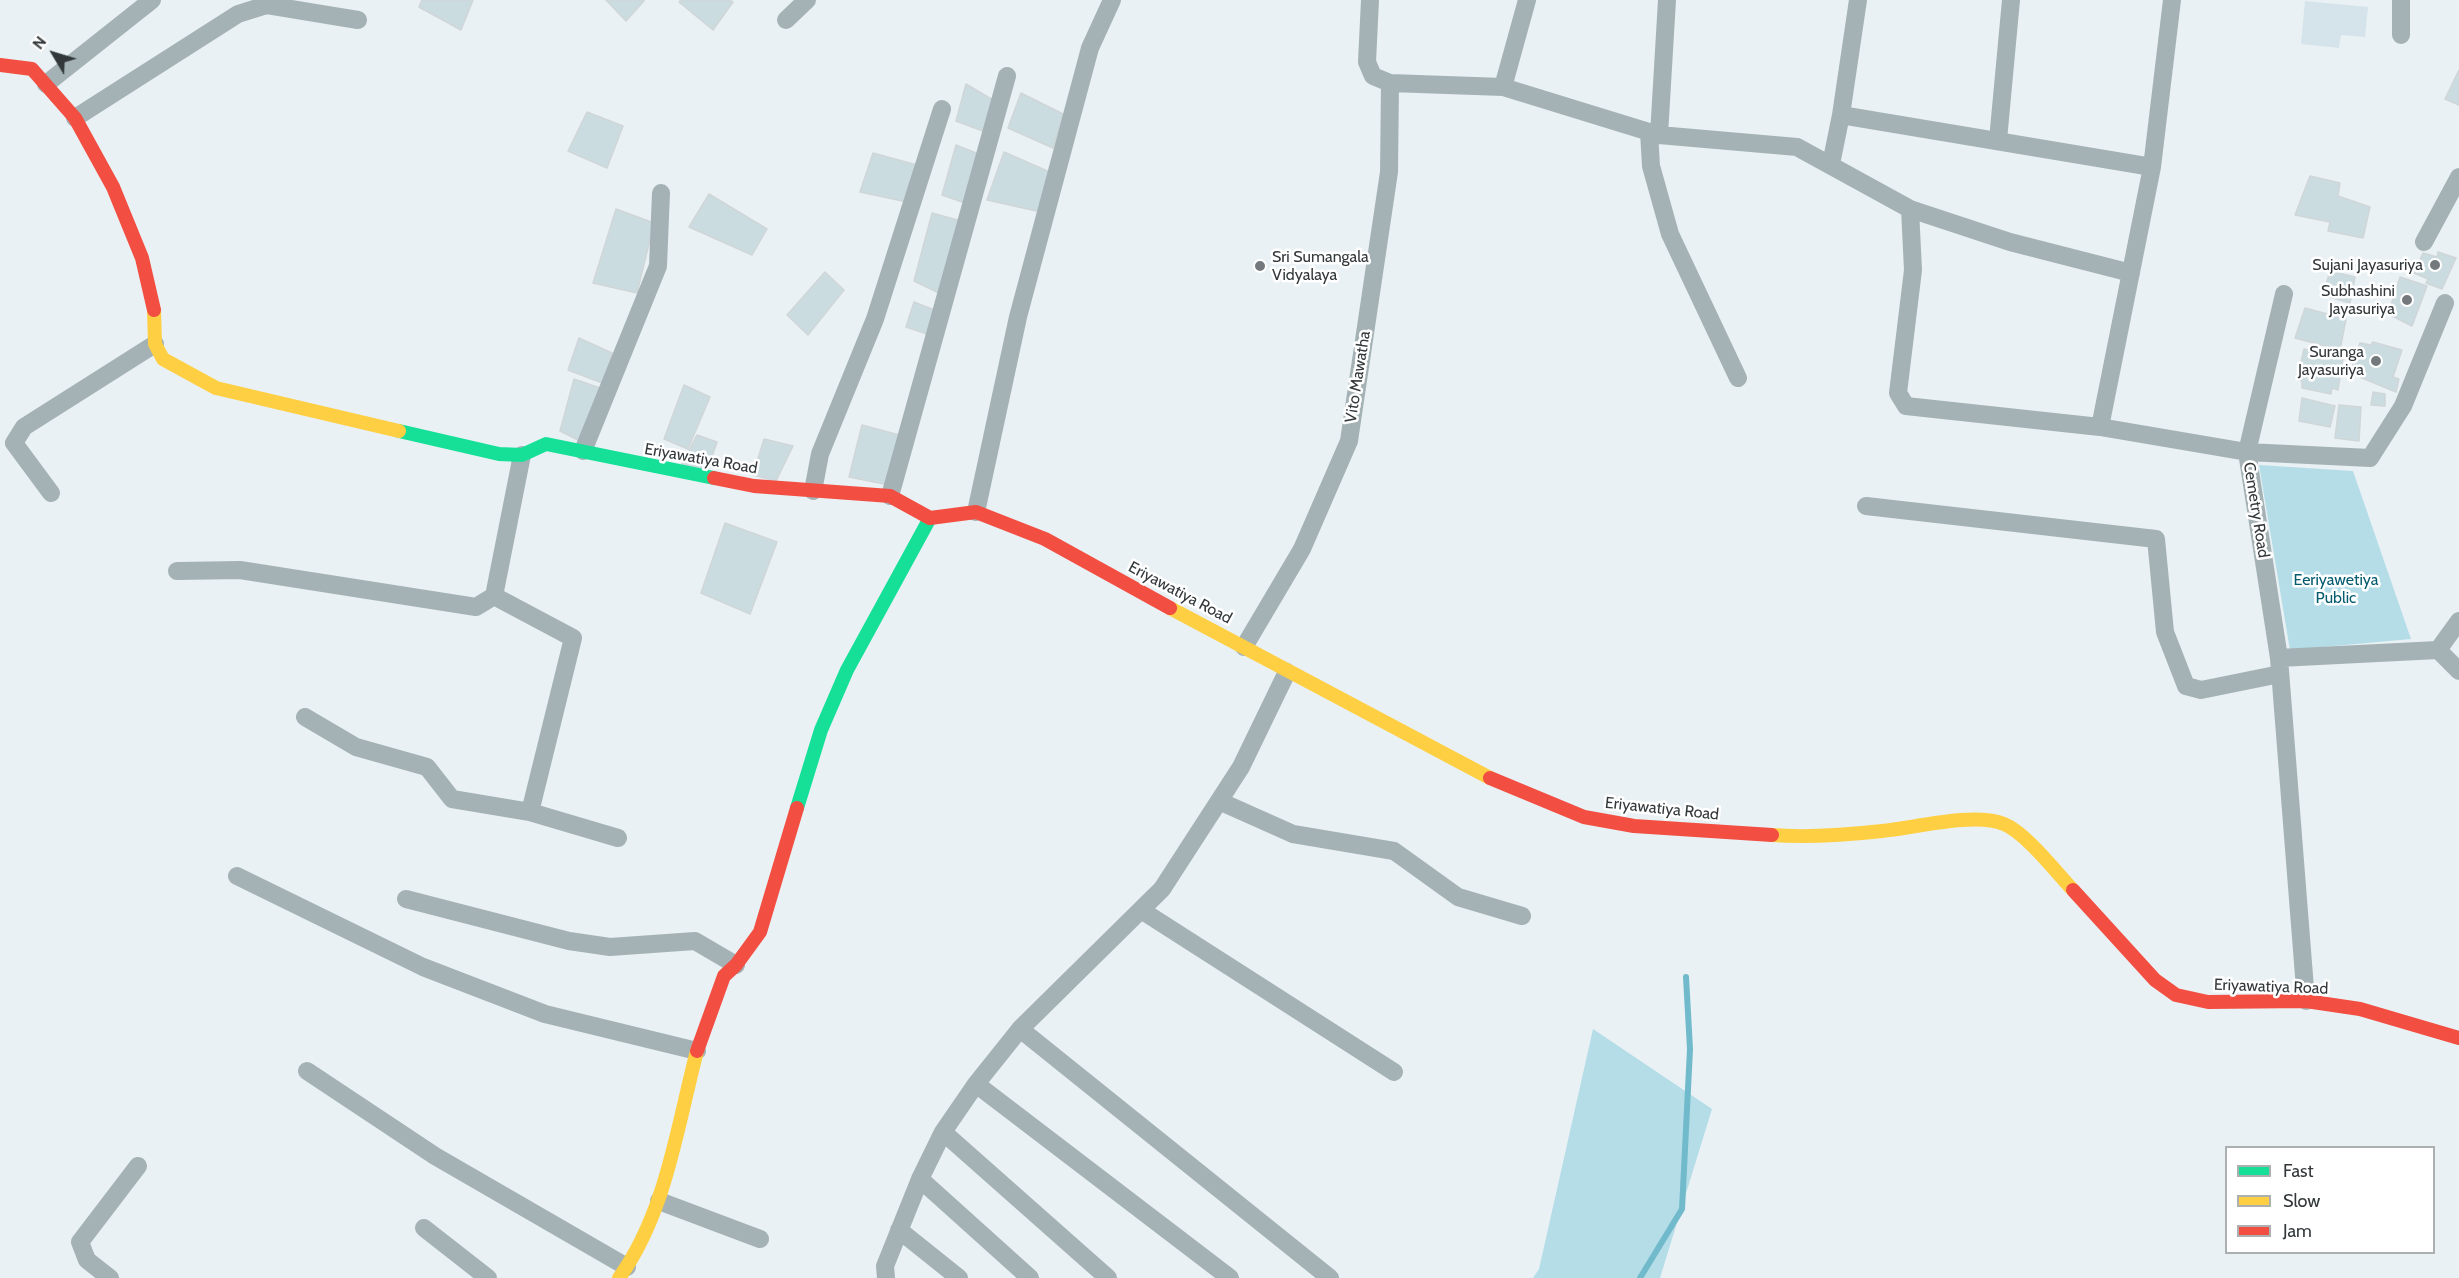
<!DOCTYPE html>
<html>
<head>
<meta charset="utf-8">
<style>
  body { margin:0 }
  #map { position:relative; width:2459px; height:1278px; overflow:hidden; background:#e9f1f4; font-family:Cabin,sans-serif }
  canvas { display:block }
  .legend { position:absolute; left:2225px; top:1146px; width:210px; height:108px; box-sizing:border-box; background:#fff; border:2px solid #adb0b1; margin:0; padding:8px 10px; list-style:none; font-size:18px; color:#33393b }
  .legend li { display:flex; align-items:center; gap:12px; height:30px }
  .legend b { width:30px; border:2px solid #adb0b1 }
  .north { position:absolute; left:24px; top:24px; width:60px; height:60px; -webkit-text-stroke:4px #fff; paint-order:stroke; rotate:308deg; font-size:16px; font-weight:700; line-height:24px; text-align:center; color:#33393b }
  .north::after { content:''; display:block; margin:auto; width:21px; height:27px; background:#33393b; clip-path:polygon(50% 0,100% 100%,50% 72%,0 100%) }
</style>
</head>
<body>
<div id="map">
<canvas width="2459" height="1278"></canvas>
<ul class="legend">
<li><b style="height:8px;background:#16e098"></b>Fast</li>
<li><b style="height:8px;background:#ffcf43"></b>Slow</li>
<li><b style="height:8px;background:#f24e42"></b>Jam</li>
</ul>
<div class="north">N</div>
</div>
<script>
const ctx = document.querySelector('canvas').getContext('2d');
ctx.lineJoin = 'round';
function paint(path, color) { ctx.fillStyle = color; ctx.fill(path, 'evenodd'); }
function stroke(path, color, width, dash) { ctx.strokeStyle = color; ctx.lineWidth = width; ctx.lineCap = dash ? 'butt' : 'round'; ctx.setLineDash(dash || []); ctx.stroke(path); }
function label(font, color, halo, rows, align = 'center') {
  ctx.font = font + ' Cabin,sans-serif'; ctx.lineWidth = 5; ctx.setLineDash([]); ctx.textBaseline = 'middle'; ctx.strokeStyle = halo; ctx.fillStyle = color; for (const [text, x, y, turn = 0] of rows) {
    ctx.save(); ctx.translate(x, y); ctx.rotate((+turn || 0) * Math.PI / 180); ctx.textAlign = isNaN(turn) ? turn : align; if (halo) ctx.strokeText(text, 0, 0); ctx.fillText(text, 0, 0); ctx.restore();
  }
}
paint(new Path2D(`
  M2305,1L2368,7L2365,37L2341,35L2339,48L2301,44Z`), '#d5e4ea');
paint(new Path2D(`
  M2259,465L2353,471L2411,639L2290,650Z
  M1593,1029L1712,1109L1660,1278H1533L1539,1269Z`), '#b5dde8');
stroke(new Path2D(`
  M1640,1278L1682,1209L1690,1049L1686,977`), '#71bacb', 6);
const building = new Path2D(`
  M422,0H473L461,30L419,7Z
  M606,0H644V1L626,21Z
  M681,0H730L733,2L713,30L679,2Z
  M2459,70V105L2445,99Z
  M966,84L993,100L988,133L956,121Z
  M1021,93L1063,114L1053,148L1008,128Z
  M587,112L623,126L607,168L568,151Z
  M956,145L981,155L968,204L942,195Z
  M1004,152L1052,173L1041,212L987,200Z
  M873,153L917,165L907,202L860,192Z
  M2310,176L2340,183L2338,196L2370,207L2363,238L2328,231L2330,222L2295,215Z
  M709,194L767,229L752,255L689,227Z
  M616,209L654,223L637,293L593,283Z
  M932,213L961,221L941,294L914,281Z
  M2438,252L2456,258L2442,289L2426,283L2428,279L2414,273L2423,253L2437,257Z
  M2330,271L2355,277L2350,303L2323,295Z
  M825,272L844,290L808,335L787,315Z
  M2400,277L2427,286L2412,326L2388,314Z
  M914,302L937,311L930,335L906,327Z
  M2305,308L2346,319L2340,350L2295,338Z
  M579,338L612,353L605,384L568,370Z
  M2373,342L2402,350L2393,377L2399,379L2396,392L2350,373L2360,343L2371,345Z
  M2304,349L2343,359L2338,390L2332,388L2331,394L2302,388V381L2297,379Z
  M574,379L603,389L582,442L560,431Z
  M684,385L710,397L688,449L664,439Z
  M2373,392L2385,394V406L2371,405Z
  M2302,398L2335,406L2330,427L2299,421Z
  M2339,405L2361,407L2359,441L2335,438Z
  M862,425L903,436L889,485L849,477Z
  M697,435L717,442L707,472L682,464Z
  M764,439L793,446L776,481L753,475Z
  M725,523L777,542L750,614L701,593Z`);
paint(building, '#cbdce1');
stroke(building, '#d0d6d8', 1.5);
stroke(new Path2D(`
  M1370,0L1367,62L1373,76L1390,83L1503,87L1659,135L1797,147L1910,209L1913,270L1898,393L1906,406L2100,427L2247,452L2370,458L2403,406L2445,303
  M786,20L807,0
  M2401,35V0
  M46,84L152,0
  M1503,87L1527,0
  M1841,115L2152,167L2172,0
  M75,118L238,14L267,5L358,20
  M1649,132L1651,166L1670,234L1738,378
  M1659,135L1667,0
  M1998,140L2011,0
  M1831,164L1841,115L1858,0
  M1910,209L2010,242L2131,273
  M2424,242L2459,177
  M2284,294L2247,452L2279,658L2306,1001
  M2100,427L2152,167
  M583,451L658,266L661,193
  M522,455L494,596L573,638L530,812
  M813,491L820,454L875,319L942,109
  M51,493L14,443L24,427L155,344
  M890,496L1007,76
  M1866,506L2156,539L2165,632L2186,686L2201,690L2280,674
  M976,512L1018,317L1090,48L1112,0
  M177,571L240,570L476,607L494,596
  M1244,647L1302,549L1349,441L1389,172L1390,83
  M2438,650L2459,671
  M2279,658L2438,650L2459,621
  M305,717L356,747L427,767L452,799L530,812L618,838
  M1219,801L1293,834L1394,851L1458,897L1522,916
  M237,876L423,967L545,1014L697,1051
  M406,899L569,941L610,947L695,941L736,965
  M1141,910L1394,1072
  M1020,1029L1330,1278
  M307,1071L435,1156L627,1267
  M976,1084L1230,1278
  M943,1132L1108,1278
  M920,1179L1030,1278
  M659,1201L760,1239
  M424,1228L488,1278
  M899,1230L959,1278
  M110,1278L87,1260L80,1242L138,1166
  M886,1278L885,1266L920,1179L943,1132L976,1084L1020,1029L1162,889L1241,767L1287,672`), '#a5b2b5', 18);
stroke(new Path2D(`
  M399,431L499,454L522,455L546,444L714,478
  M797,808L821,730L847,670L930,518`), '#16e098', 14);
stroke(new Path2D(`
  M154,310L155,344L163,359L216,388L399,431
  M1170,608L1490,778
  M1772,835C1808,838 1846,835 1882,831C1914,828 1974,812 2004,824C2026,833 2056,872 2073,890
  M619,1278C666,1213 677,1127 697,1051`), '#ffcf43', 14);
stroke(new Path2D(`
  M0,65L32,69L75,118L113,187L142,258L154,310
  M714,478L754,486L890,496L930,518L976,512L1045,539L1170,608
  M1490,778L1584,817L1634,826L1772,835
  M2073,890L2155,980L2176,995L2208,1002L2306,1001L2360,1009L2459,1038
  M697,1051L724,976L736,965L760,932L797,808`), '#f24e42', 14);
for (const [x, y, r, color] of [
  [2435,265,6,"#73797c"],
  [1260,266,6,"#73797c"],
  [2407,300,6,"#73797c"],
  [2376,361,6,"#73797c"]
]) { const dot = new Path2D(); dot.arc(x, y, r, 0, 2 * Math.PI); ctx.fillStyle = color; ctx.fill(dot); stroke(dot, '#fff', 2); }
label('16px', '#33393b', '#fff', [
  ["Sri Sumangala",1272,257,"left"],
  ["Vidyalaya",1272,275,"left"],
  ["Sujani Jayasuriya",2423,265],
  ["Subhashini",2395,291],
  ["Jayasuriya",2395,309],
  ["Suranga",2364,352],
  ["Jayasuriya",2364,370]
], 'right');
label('16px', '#33393b', '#fff', [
  ["Vito Mawatha",1358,377,-81],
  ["Eriyawatiya Road",701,459,10],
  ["Cemetry Road",2256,510,81],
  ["Eriyawatiya Road",1180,593,28],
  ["Eriyawatiya Road",1662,809,6],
  ["Eriyawatiya Road",2271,987,2]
]);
label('16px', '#055c6e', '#fff', [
  ["Eeriyawetiya",2336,580],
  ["Public",2336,598]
]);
</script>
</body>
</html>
